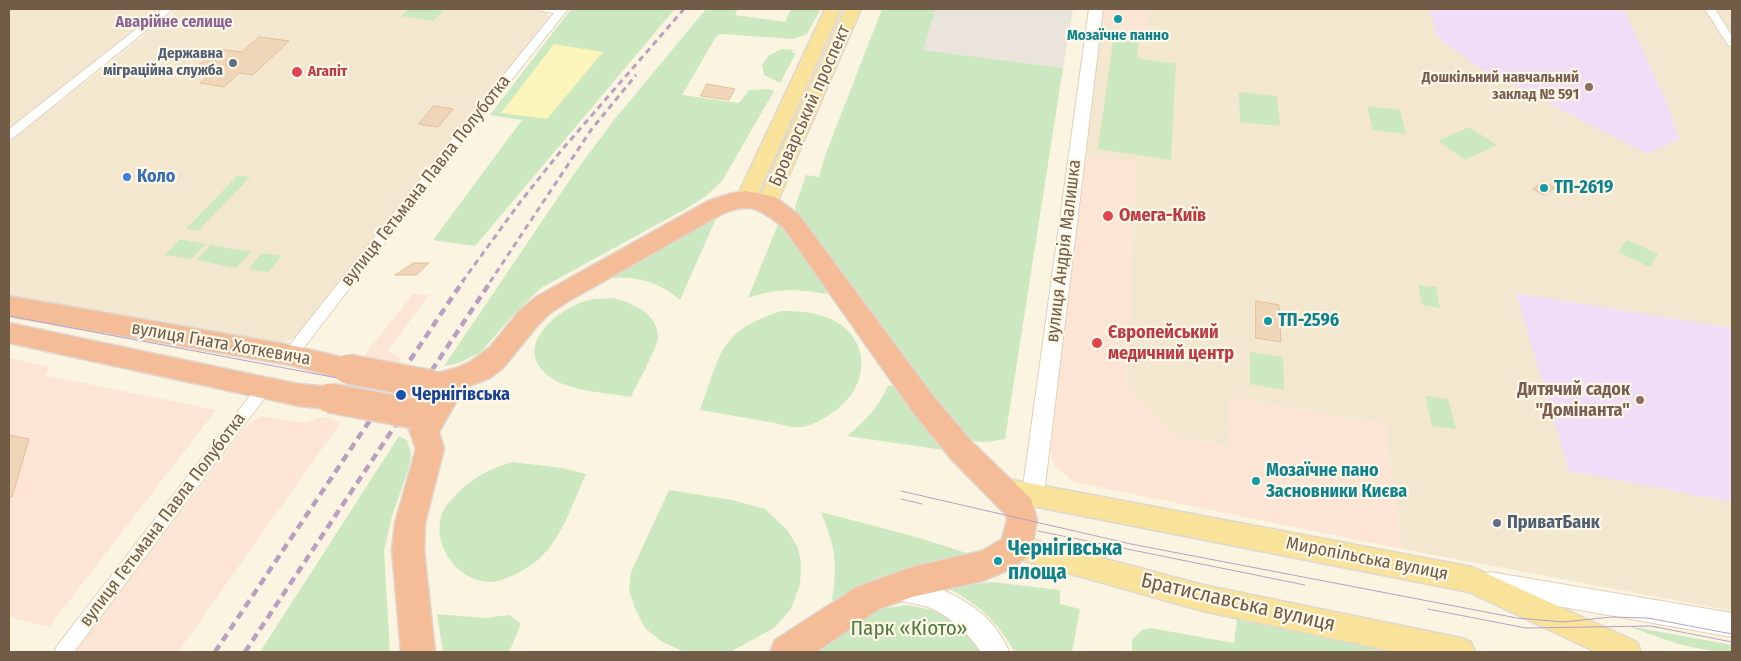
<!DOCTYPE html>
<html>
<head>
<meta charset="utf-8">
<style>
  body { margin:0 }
  #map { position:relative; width:1741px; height:661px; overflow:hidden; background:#fbf4e0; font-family:"Fira Sans Condensed",sans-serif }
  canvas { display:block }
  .frame { position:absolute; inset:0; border:10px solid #715c48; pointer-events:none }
</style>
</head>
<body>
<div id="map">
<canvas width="1741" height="661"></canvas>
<div class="frame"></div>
</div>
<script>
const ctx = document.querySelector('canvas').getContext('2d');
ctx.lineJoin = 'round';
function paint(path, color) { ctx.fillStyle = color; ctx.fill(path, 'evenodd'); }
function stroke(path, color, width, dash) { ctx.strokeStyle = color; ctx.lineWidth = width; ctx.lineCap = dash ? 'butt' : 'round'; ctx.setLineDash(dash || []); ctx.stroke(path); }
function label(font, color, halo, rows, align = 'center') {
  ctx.font = font + ' "Fira Sans Condensed",sans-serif'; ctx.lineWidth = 4.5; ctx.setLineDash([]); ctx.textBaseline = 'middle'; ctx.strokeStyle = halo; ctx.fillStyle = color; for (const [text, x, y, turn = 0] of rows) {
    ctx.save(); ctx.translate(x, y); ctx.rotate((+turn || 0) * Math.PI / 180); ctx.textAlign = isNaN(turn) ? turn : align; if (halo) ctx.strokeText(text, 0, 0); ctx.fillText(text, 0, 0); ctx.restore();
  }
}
paint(new Path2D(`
  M9,9H163L9,130Z
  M178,9H530L544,11L549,17L295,338L277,345L9,295V142Z
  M1148,9H1708L1732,50V611L1402,549L1385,424L1228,397L1231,447L1176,438L1126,385L1137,163L1084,155L1102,25L1146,30Z
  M1712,9H1732V40Z`), '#f3e7cf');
paint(new Path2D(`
  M1104,9H1148L1146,30L1102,25Z
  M1084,155L1137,162L1126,385L1176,438L1230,447L1228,397L1385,424L1402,549L1074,482L1055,466L1050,453Z
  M413,294L429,295L388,351L402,359L396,369L361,359Z
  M9,358L51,367L44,375L216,410L49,627L9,617Z
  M261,416L305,423L323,417L341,422L178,652H74L249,423Z`), '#fce5d4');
paint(new Path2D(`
  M936,9H1073L1063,68L923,50Z`), '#eae4dc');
paint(new Path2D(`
  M1430,9H1624L1669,108L1679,139L1647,154L1478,67L1437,37Z
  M1516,293L1732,328V502L1569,471Z`), '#f1ddf7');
paint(new Path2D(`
  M409,9H445L433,21L401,16Z
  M571,9H675L475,246L433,240L522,120L490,115Z
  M706,9H738L735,15L785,22L791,9L820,10L807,34L792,39L723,34L717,35L682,95L739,103L749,90L768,89L774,91L722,181L706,196L689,207L541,288L513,315L481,352L459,363L444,366L576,171L614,120Z
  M882,9H936L923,50L1063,68L1005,439C988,442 978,445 963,436L797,216L795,207L806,175L819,177L826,153Z
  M1114,35L1139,38L1137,58L1176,64L1171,160L1098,149Z
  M782,49L793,50L792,53H796L780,83L764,75L762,65L768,56Z
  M1239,92L1277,96L1280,126L1240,122Z
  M1367,106L1400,110L1406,134L1373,130Z
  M1469,127L1497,145L1465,160L1438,141Z
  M238,175L250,177L198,231L186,229Z
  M718,214L680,300C659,282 639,276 611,278L609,274Z
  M779,222L785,223L831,288L827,294C798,289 776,288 748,298Z
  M180,239L206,244L191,259L165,255Z
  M1627,240L1658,254L1650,267L1618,252Z
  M211,245L251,252L236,268L196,260Z
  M262,253L282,256L268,272L248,269Z
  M1418,285L1436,287L1440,308L1422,305Z
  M612,298C632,303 657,312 658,337C658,347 636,386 631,397C608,393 568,391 550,377C510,348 557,308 589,300C596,298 604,299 612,298Z
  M782,311C799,311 815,312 831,319C874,340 869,389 832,413C823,419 812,426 801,427C793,428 783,425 775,423C750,419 725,414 700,410C721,354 719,330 782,311Z
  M1250,352L1283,357L1284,390L1250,384Z
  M896,385L944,450L847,436C865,421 878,408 888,386Z
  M1425,396L1448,399L1456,429L1432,426Z
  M399,436L407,440L411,453L410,464L392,516L384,551L390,652H260Z
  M512,462L562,468L586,474C573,502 563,536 540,558C531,567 505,581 493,582C457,584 428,541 444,509C446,505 451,501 454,497C473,477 486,471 512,462Z
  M669,490L732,500L765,509L788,531L798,548L801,563L800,584L791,609L774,628L732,651L691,652L682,651L661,641L645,628L636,611L629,591L631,572Z
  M821,512L916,537L973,555L936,560L879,577L837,602L832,600C838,563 835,546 821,512Z
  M992,582L1060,590V604L1080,609L1072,652H1015C994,618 981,606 946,587Z
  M907,605C946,611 961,620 984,652H812L858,619L881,609Z
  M437,614L484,618L509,615L521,624L509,652H443Z
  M1237,619L1398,652H1132V639L1142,630L1150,628L1234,643Z
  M1628,626L1732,645V652C1696,652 1662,639 1628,626Z`), '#cbe8c0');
paint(new Path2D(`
  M554,44L603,52L547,119L501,113Z`), '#fbf4bb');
const building = new Path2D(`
  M259,37L289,41L253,75L239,73L224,87L200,83L215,70L196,67L218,49L242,52Z
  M707,84L718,86L735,89L729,100L701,96Z
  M434,106L453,109L438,127L419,124Z
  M1544,182L1555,188L1543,195L1533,189Z
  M414,263H429L416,275H395Z
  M1256,301L1279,305L1281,342L1256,338Z
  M9,435L29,439L12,497L9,496Z`);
paint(building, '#f0d6b8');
stroke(building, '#e2be99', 1);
const street = new Path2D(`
  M162,9H173L13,138L9,139V129Z
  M540,9H568L467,136L295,359L290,360L285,359L283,355L285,351L459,130L554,13L542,11Z
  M1705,9H1715L1732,36V46L1728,45Z
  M264,382L269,384L271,388L269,392L74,652H54L57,646L259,384Z`);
const secondary = new Path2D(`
  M1089,9H1103L1044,494L1041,501L1033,504L1025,501L1022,494Z
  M1490,572L1732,613V637L1490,594L1481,591L1478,583L1481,575Z
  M898,577C942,585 992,607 1009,652H981C968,633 949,615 928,607C915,603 902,602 889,597L886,589L889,581Z`);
const primary = new Path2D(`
  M825,9H841L756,199L753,204L746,206L739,204L736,199Z
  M845,9H861L777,203L774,208L767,210L760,208L757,203Z
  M1002,478L1472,567L1637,642L1641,652H1596L1469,592L1002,500L993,497L989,489L993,481Z
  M1016,535L1203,585L1461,638L1471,642L1475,652H1396L1203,611L1007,556L1003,547L1007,538Z`);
const highway = new Path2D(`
  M746,191L775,197L799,215L933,396L972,442L1031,499L1037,520L1032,547L1027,557L1011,569L982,581L912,597L879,609L816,652H770L775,640L857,587L912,567L982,551L1002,539L1007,520L1006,515L952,460L913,412L783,227C761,210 752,202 724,213L567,302L549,314L538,325L503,368L490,378L464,388L439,432L444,449L425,523L424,550L435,652H401L392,550L395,523L416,449L410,432L401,414L405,406L415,402L424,406L431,396L422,393L418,385L422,377L456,368L470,362L490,347L519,311L536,297L708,201L729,194Z
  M9,296L290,345L358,361L362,369L358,377L348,380L290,365L9,316Z
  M9,323L264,377L299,384L330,387L340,390L344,398L340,406L330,409L299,406L9,343Z`);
stroke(street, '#dfd1bd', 2);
stroke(secondary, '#e1d0b8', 2);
stroke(primary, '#ddd8d3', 3);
stroke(highway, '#ddd8d3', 3);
paint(street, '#fff');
paint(secondary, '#fff');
paint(primary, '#f9e299');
paint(highway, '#f5bc98');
stroke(new Path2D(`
  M9,316L428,395
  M372,393L423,402
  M901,491L1131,544L1517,618L1563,622L1612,617L1648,618L1732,634
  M901,499L922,504
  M1038,531L1305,585
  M1428,609L1526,628L1651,626L1732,642`), '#b8a0c3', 1);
stroke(new Path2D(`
  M462,282L521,201L560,152L684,9
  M490,282L591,130L636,75`), '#b8a0c3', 3, [6, 4.5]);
stroke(new Path2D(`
  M215,652L463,281
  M245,652L491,281`), '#b8a0c3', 4.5, [8, 5.5]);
const highwayBridge = new Path2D(`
  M348,369L432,385
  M330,398L415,414`);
stroke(highwayBridge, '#ddd8d3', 32, []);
stroke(highwayBridge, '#f5bc98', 29);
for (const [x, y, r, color] of [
  [1118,19,5,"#0f9aa8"],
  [233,63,5,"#5c6f8a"],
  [297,72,6,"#e0444e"],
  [1589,87,5,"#8d6e63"],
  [127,177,5,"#3f7fe0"],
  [1544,188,5,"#0f9aa8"],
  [1108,216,6,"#e0444e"],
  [1268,321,5,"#0f9aa8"],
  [1097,343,6,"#e0444e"],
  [401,395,6,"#1a4fb4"],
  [1640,400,5,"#8d6e63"],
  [1256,481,5,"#0f9aa8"],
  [1497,523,5,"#5c6f8a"],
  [998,561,5,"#0f9aa8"]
]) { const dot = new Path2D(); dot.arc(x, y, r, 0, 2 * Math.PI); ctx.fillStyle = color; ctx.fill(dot); stroke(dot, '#fff8e6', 2); }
label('bold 15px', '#0d838f', '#fff8e6', [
  ["Мозаїчне панно",1118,36]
]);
label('bold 15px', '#4e5e75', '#fff8e6', [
  ["Державна",223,54],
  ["міграційна служба",223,71]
], 'right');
label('bold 15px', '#be3a42', '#fff8e6', [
  ["Агапіт",308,72]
], 'left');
label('bold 15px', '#785e54', '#fff8e6', [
  ["Дошкільний навчальний",1579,78],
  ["заклад № 591",1579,95]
], 'right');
label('bold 16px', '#8a6495', '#fff8e6', [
  ["Аварійне селище",174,23]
]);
label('18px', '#715c48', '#fff8e6', [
  ["Броварський проспект",810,106,-66],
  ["вулиця Гетьмана Павла Полуботка",426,181,-52],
  ["вулиця Андрія Малишка",1064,251,-83],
  ["вулиця Гната Хоткевича",221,344,10],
  ["вулиця Гетьмана Павла Полуботка",163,520,-53],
  ["Миропільська вулиця",1367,559,11]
]);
label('bold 18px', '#366cbe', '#fff8e6', [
  ["Коло",137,177]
], 'left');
label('bold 18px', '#0d838f', '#fff8e6', [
  ["ТП-2619",1554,188],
  ["ТП-2596",1278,321],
  ["Мозаїчне пано",1266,471],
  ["Засновники Києва",1266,492]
], 'left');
label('bold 18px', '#be3a42', '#fff8e6', [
  ["Омега-Київ",1119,216],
  ["Європейський",1108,333],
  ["медичний центр",1108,354]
], 'left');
label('bold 18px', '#785e54', '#fff8e6', [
  ["Дитячий садок",1630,390],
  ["\"Домінанта\"",1630,411]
], 'right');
label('bold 18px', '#164399', '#fff8e6', [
  ["Чернігівська",412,395]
], 'left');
label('bold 18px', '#4e5e75', '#fff8e6', [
  ["ПриватБанк",1507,523]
], 'left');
label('bold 21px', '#0d838f', '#fff8e6', [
  ["Чернігівська",1008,549],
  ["площа",1008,573]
], 'left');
label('21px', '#715c48', '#fff8e6', [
  ["Братиславська вулиця",1238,603,13]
]);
label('21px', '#4d7c43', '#fff8e6', [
  ["Парк «Кіото»",909,629]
]);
</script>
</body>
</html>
